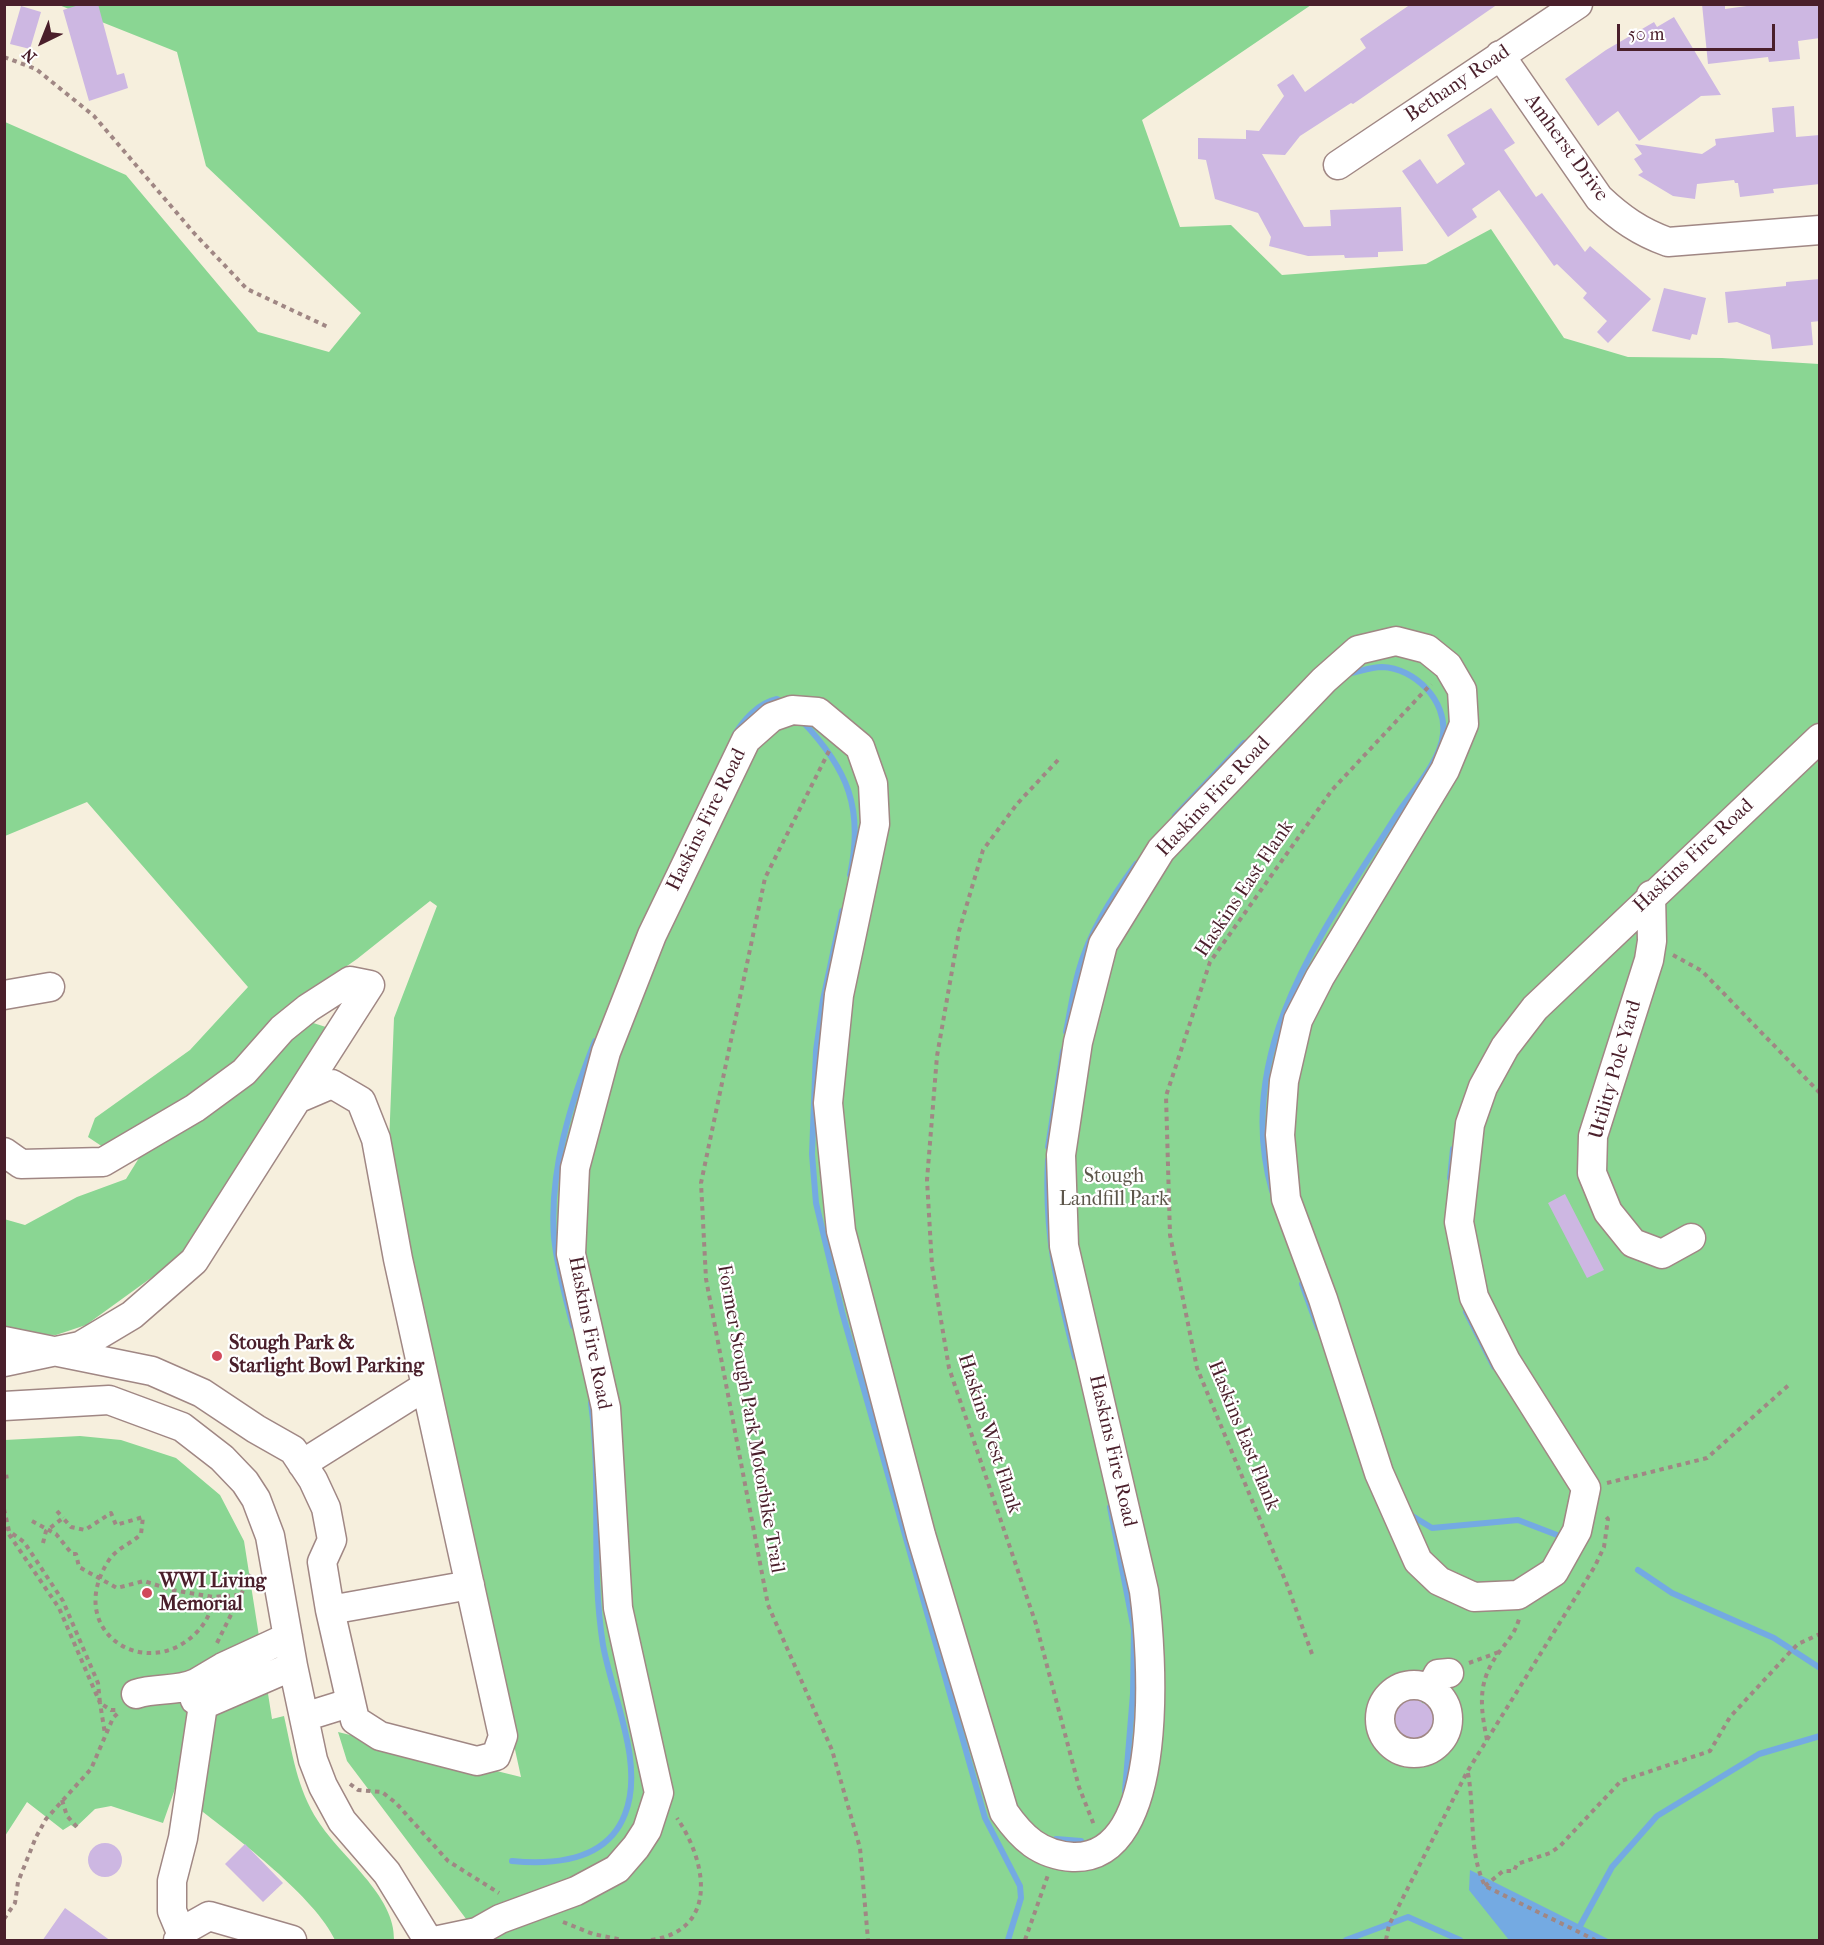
<!DOCTYPE html>
<html>
<head>
<meta charset="utf-8">
<style>
  body { margin:0 }
  #map { position:relative; width:1824px; height:1945px; overflow:hidden; background:#f6efdd; font-family:"IM FELL French Canon",serif }
  canvas { display:block }
  .frame { position:absolute; inset:0; border:6px solid #4a1f2b; pointer-events:none }
  .north { position:absolute; left:12px; top:12px; width:60px; height:60px; -webkit-text-stroke:4px #fff; paint-order:stroke; rotate:223deg; font-size:16px; font-weight:700; line-height:24px; text-align:center; color:#4a1f2b }
  .north::after { content:''; display:block; margin:auto; width:21px; height:27px; background:#4a1f2b; clip-path:polygon(50% 0,100% 100%,50% 72%,0 100%) }
  .scale { position:absolute; left:1617px; top:24px; width:158px; height:27px; box-sizing:border-box; border:3px solid #4a1f2b; border-top:0; padding-left:8px; font-size:18px; line-height:21px; white-space:nowrap; color:#4a1f2b; -webkit-text-stroke:4px #fff; paint-order:stroke }
</style>
</head>
<body>
<div id="map">
<canvas width="1824" height="1945"></canvas>
<div class="frame"></div>
<div class="north">N</div>
<div class="scale">50 m</div>
</div>
<script>
const ctx = document.querySelector('canvas').getContext('2d');
ctx.lineJoin = 'round';
function paint(path, color) { ctx.fillStyle = color; ctx.fill(path, 'evenodd'); }
function stroke(path, color, width, dash) { ctx.strokeStyle = color; ctx.lineWidth = width; ctx.lineCap = dash ? 'butt' : 'round'; ctx.setLineDash(dash || []); ctx.stroke(path); }
function label(font, color, halo, rows, align = 'center') {
  ctx.font = font + ' "IM FELL French Canon",serif'; ctx.lineWidth = 4.5; ctx.setLineDash([]); ctx.textBaseline = 'middle'; ctx.strokeStyle = halo; ctx.fillStyle = color; for (const [text, x, y, turn = 0] of rows) {
    ctx.save(); ctx.translate(x, y); ctx.rotate((+turn || 0) * Math.PI / 180); ctx.textAlign = isNaN(turn) ? turn : align; if (halo) ctx.strokeText(text, 0, 0); ctx.fillText(text, 0, 0); ctx.restore();
  }
}
paint(new Path2D(`
  M59,5H1311L1142,120L1180,227L1231,225L1282,275L1426,264L1491,229L1564,338L1628,357L1722,358L1819,364V1940H482L347,1761L338,1732L521,1777L388,1169L394,1018L437,906L430,901L357,959L274,1017L243,1063L109,1151L88,1137L95,1118L190,1050L248,987L87,802L5,836V122L126,175L258,332L329,352L361,313L206,166L177,52Z
  M307,1021L329,1028L180,1257L86,1325L56,1335L5,1334L4,1219L25,1225L77,1197L126,1179L147,1145Z
  M80,1436L121,1440L176,1458L220,1495L244,1541L272,1719L284,1716C292,1752 297,1789 318,1821C340,1856 396,1896 394,1940H335C316,1898 237,1838 199,1809L189,1749L163,1823L111,1806L95,1809L75,1828L71,1825L63,1830L27,1802L5,1836V1440Z`), '#8ad693');
paint(new Path2D(`
  M1470,1870L1610,1940H1509L1469,1890Z`), '#74aae2');
stroke(new Path2D(`
  M802,721C848,769 864,809 850,875
  M735,734C744,719 759,703 777,699L784,704
  M1175,816L1244,743
  M842,911L823,1000L816,1051L812,1154L816,1203L842,1312L985,1818L1020,1886L1021,1898L1008,1940
  M1066,1032C1070,1012 1073,992 1078,973C1089,932 1112,897 1136,864
  M1048,1147L1063,1051
  M1048,1160C1044,1234 1057,1287 1075,1357
  M1450,1178L1453,1149
  M1272,1191C1232,1049 1324,930 1396,816C1411,792 1440,763 1443,734C1447,701 1415,668 1382,667C1371,667 1358,672 1347,674
  M1302,1284L1318,1328
  M1466,1312L1494,1367
  M573,1326C565,1297 557,1267 554,1237C549,1171 571,1101 595,1041
  M1110,1507L1134,1630L1133,1694L1125,1791
  M1409,1514L1432,1528L1518,1520L1557,1535
  M1638,1570L1672,1593L1774,1638L1820,1668
  M1056,1839L1081,1841
  M512,1861C554,1865 607,1861 625,1814C645,1764 612,1696 603,1645C590,1564 602,1483 591,1403
  M1346,1940L1408,1917L1460,1940
  M1575,1940L1580,1926L1612,1867L1657,1816L1759,1754L1820,1736`), '#74aae2', 6);
paint(new Path2D(`
  M82,4H98L117,75L124,73L128,88L89,101L63,10Z
  M1411,4H1498L1353,104L1351,103L1300,136L1285,155L1262,154L1304,227L1331,226L1330,210L1401,207L1403,251L1378,252V257L1345,258L1344,255L1308,256L1269,246L1271,237L1258,213L1215,199L1206,160L1198,159V138L1246,139V130L1259,131L1284,96L1277,85L1293,74L1305,92L1366,48L1360,39Z
  M1702,4H1725V9L1761,4H1820V38L1798,41L1800,59L1769,62L1768,57L1708,64Z
  M21,6L41,12L30,49L10,44Z
  M1674,17L1721,95L1701,96L1639,141L1618,111L1598,126L1565,79L1606,50L1654,22L1657,27Z
  M1794,106L1796,137L1820,135V184L1773,189L1774,193L1740,197L1738,183H1735L1734,180L1697,184L1695,199L1673,196L1638,175L1643,172L1634,159L1642,154L1635,144L1702,154L1716,145L1715,139L1774,132L1772,108Z
  M1491,108L1515,143L1504,150L1536,197L1542,193L1585,252L1590,246L1651,299L1608,343L1597,332L1607,321L1583,298L1587,293L1557,264L1554,266L1499,190L1472,209L1477,217L1448,237L1402,171L1420,159L1437,184L1465,164L1447,135Z
  M1820,279V321L1811,322L1813,345L1772,349L1770,335L1737,322L1728,323L1725,292L1786,286V282Z
  M1664,288L1706,298L1697,335L1692,334L1690,340L1652,331Z
  M1565,1194L1604,1270L1587,1278L1548,1203Z
  M1414,1691L1422,1703L1430,1705L1438,1703L1442,1718L1439,1732L1433,1740L1415,1747L1396,1741L1388,1729L1386,1719L1388,1710L1396,1697Z
  M88 1860a17 17 0 1 1 34 0a17 17 0 1 1-34 0Z
  M245,1844L283,1883L263,1902L225,1864Z
  M65,1908L111,1941H42Z`), '#cdb7e2');
const minor = new Path2D(`
  M1500,55L1599,198C1620,218 1640,232 1668,242L1820,230
  M1338,165L1578,4
  M1651,895L1652,941L1649,960L1593,1136L1592,1173L1608,1212L1633,1243L1662,1254L1691,1238
  M4,995L50,987
  M4,1152L21,1164L103,1162L195,1108L244,1072L282,1029L308,1008L350,981L370,985L297,1099
  M4,1341L152,1371L202,1393L256,1429L293,1450L313,1480L326,1508L332,1540L322,1562L330,1610L355,1720L380,1736L477,1761L496,1756L503,1736L398,1259L376,1139L361,1101L332,1084L297,1099L194,1261L132,1315L80,1346L4,1362
  M4,1406L109,1400L182,1427L222,1458L245,1482L256,1499L270,1536L293,1666L313,1760L323,1786L342,1821L387,1873L428,1940
  M302,1464L426,1386
  M330,1610L470,1585
  M288,1637L223,1667L196,1683L192,1691L195,1700L203,1705L293,1666
  M1380 1719a34 34 0 1 1 68 0a34 34 0 1 1-68 0Z
  M1430,1689L1438,1674L1449,1673
  M136,1694C156,1687 177,1692 196,1683
  M304,1717L349,1703
  M182,1935L172,1911V1881L183,1838L203,1705
  M178,1940L186,1929L209,1916L292,1940
  M439,1940L477,1932L500,1919L576,1891L617,1869L636,1847L647,1830L659,1793L618,1608L606,1408L571,1254L575,1168L606,1052L652,935L746,740L772,717L792,710L818,712L860,747L873,784L875,824L839,995L828,1103L841,1231L921,1535L1004,1812C1022,1838 1040,1855 1073,1857C1168,1860 1152,1650 1144,1591L1064,1246L1061,1155L1078,1042L1103,944L1161,850L1324,680L1358,650L1396,641L1427,649L1448,666L1462,690L1464,724L1445,770L1320,977L1298,1020L1284,1081L1280,1135L1286,1199L1323,1299L1379,1473L1418,1561L1439,1581L1474,1597L1518,1595L1554,1572L1577,1531L1586,1488L1506,1361L1474,1297L1459,1222L1470,1124L1483,1087L1505,1047L1535,1008L1820,738`);
stroke(minor, '#a08784', 31);
stroke(new Path2D(`
  M4,57L36,69L94,116L194,233L247,289L328,327
  M829,751L765,878L701,1183L706,1279L768,1605L832,1750L860,1848L868,1940
  M1058,760L1017,804L983,850L959,931L937,1056L927,1180L932,1266L949,1368L1036,1624L1079,1787L1094,1825
  M1673,955L1702,971L1820,1093
  M1820,997V1054
  M4,1477L11,1476
  M1607,1483L1707,1458L1791,1383
  M4,1509L9,1531L24,1542L63,1601L98,1683L100,1703L111,1710H119
  M57,1511L63,1518
  M32,1521L56,1534L72,1554H76L79,1567L117,1588L144,1581L172,1590L213,1597
  M4,1527L59,1608L100,1703L105,1734
  M43,1543L46,1531L63,1518L71,1527L85,1530L111,1513L116,1525L143,1517L141,1534C131,1544 117,1548 109,1560C63,1630 145,1684 196,1633C206,1623 212,1611 213,1597L238,1595
  M147,1593L149,1582
  M217,1643L252,1572
  M1312,1654L1288,1587L1197,1368L1170,1235L1166,1096L1210,962L1332,790L1431,684
  M1469,1663L1499,1652
  M1487,1740C1480,1705 1477,1681 1500,1651C1509,1639 1515,1633 1519,1619
  M1468,1773C1475,1811 1468,1851 1485,1886L1595,1940
  M350,1784L358,1790L382,1792L396,1803L448,1861L499,1893
  M62,1800L67,1816L77,1827
  M1485,1886L1503,1871H1514L1517,1864L1550,1853L1560,1846L1621,1781L1710,1751L1730,1717L1792,1650L1798,1644L1820,1634
  M4,1919L15,1903L18,1882L36,1837L46,1819L91,1769L113,1718L120,1711
  M563,1922L593,1934L623,1940
  M651,1940C719,1930 707,1862 677,1818
  M1025,1940L1048,1875
  M1386,1940L1389,1925L1467,1772L1595,1566L1604,1547L1608,1519L1604,1514`), '#a08784', 4, [4.5, 4.5]);
stroke(minor, '#fff', 28);
for (const [x, y, r, color] of [
  [217,1356,6,"#d1495b"],
  [147,1593,6,"#d1495b"]
]) { const dot = new Path2D(); dot.arc(x, y, r, 0, 2 * Math.PI); ctx.fillStyle = color; ctx.fill(dot); stroke(dot, '#fff', 2); }
label('20px', '#4a1f2b', '#fff', [
  ["Bethany Road",1458,84,-34],
  ["Amherst Drive",1566,148,54],
  ["Haskins Fire Road",1214,797,-47],
  ["Haskins Fire Road",707,820,-64],
  ["Haskins Fire Road",1694,856,-43],
  ["Haskins East Flank",1245,889,-56],
  ["Utility Pole Yard",1616,1070,-74],
  ["Haskins Fire Road",589,1333,79],
  ["Former Stough Park Motorbike Trail",750,1419,80],
  ["Haskins West Flank",989,1434,72],
  ["Haskins East Flank",1243,1436,68],
  ["Haskins Fire Road",1112,1451,77]
]);
label('20px', '#5d564a', '#fff', [
  ["Stough",1114,1177],
  ["Landfill Park",1114,1200]
]);
label('bold 20px', '#4a1f2b', '#fff', [
  ["Stough Park &",229,1344],
  ["Starlight Bowl Parking",229,1367],
  ["WWI Living",159,1582],
  ["Memorial",159,1605]
], 'left');
</script>
</body>
</html>
